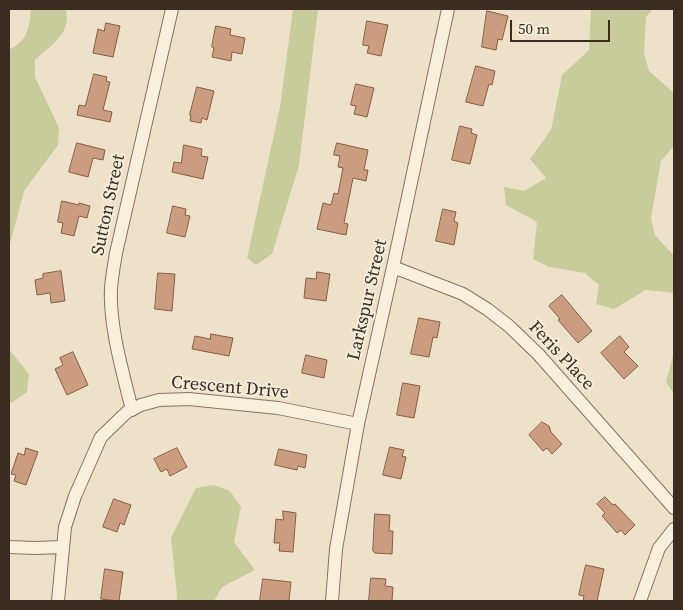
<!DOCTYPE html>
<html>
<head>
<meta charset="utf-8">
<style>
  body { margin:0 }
  #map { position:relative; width:683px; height:610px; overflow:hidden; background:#eee1c9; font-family:"Source Serif 4",serif }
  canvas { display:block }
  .frame { position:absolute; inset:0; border:10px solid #3b2c21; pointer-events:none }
  .scale { position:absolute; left:510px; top:20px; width:100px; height:22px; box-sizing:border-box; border:2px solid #3b2c21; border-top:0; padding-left:6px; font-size:15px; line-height:18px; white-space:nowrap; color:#3b2c21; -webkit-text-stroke:4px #f5ecd9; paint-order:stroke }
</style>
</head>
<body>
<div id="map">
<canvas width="683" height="610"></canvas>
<div class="frame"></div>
<div class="scale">50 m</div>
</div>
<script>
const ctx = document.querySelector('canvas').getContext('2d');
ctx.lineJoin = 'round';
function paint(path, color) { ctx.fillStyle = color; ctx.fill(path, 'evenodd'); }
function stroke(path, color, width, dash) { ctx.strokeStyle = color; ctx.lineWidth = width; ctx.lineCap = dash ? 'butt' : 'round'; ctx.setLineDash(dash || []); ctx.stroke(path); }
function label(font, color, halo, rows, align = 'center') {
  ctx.font = font + ' "Source Serif 4",serif'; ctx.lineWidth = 4; ctx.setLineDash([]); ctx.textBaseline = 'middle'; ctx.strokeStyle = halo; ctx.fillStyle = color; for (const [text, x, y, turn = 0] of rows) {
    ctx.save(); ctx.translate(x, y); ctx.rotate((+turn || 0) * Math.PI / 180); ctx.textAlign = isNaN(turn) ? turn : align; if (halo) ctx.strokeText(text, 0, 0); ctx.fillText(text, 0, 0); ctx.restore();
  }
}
paint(new Path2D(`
  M31,9H66C71,35 52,44 35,60V77L59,128L58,145L24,191L9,248V50C28,40 29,28 31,9Z
  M293,9H318L299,165L272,254L256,265L247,258L280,107Z
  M591,9H653L646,17L644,54L649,71L674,93V146L661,161L651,218L655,235L674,256V293L646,290L614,309L596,304L599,285L585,273L549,267L533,259L537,222L506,205L504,187L524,191L546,178L530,159L551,130L562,75L589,50Z
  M9,349L29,374L27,392L11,403L9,402Z
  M674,352V394L666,382Z
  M214,485L230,491L241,507L234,542L255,570L222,587L214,601H176L177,595L171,538L196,488Z`), '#c8cc9d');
const building = new Path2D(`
  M487,11L508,16L502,40L498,39L496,50L482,47Z
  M367,21L388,25L381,56L367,53L369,46L363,45Z
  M106,23L120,26L113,57L93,53L98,29L104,31Z
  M216,26L231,29L230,35L245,38L242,54L232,52L231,61L212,57L214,48L212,47Z
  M476,66L495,71L492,85L489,84L483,106L466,102Z
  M94,74L107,77L106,81L110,82L103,110L112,112L110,122L77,115L79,105L85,106Z
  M356,84L374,88L367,117L354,114L356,106L351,105Z
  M197,87L214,91L207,120L202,118L201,123L190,121L191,115H190Z
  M460,126L472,129L471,133L477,135L470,164L452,160Z
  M77,143L105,150L103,160L93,158L88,177L69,172Z
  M337,143L368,150L364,170H368L366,181L353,178L344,223L348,224L346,235L317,229L323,203L331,205L334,193L338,194L343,168L338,167L340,156L334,155Z
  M184,145L202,149L201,156L208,157L203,179L172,172L174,162L181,163Z
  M62,201L79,205V203L90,206L87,218L79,216L74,236L61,233L63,223L58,222Z
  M173,206L186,209L185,215L190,216L185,237L167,233Z
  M443,209L456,212L454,221L458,223L454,245L436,241Z
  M61,271L65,301L51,303L50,293L37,295L35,280L43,278V274Z
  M317,272L330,274L326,301L304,298L306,278L316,279Z
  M158,273L175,274L172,311L155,309Z
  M562,295L592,331L578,343L558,320L560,319L549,306Z
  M419,318L440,322L437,338L433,337L429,357L411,354Z
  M211,334L233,338L229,356L192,349L195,336L210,339Z
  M620,336L629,347L624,352L638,366L624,379L601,353Z
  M73,352L88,385L67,395L55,369L63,365L60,358Z
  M306,355L327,360L324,378L302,373Z
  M403,383L420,386L414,418L397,415Z
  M542,422L549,426L551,432L562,444L552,454L547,448L543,451L529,435Z
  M390,447L404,450L402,456L406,457L401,479L383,475Z
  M26,448L38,452L26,485L14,481L16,475L11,474L18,453L24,455Z
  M177,448L187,467L170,476L167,469L161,472L154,459Z
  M279,449L307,455L305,468L298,466L297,470L275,465Z
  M605,497L613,505L615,504L635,525L625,535L621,530L617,533L602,516L605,513L597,504Z
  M114,499L131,505L124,525L120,523L117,532L103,527Z
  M283,511L296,513L293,552L279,551L280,543H274L276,519L283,520Z
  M375,514L390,515L389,531H393L392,554L375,553L373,551Z
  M586,565L604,569L597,601H583L584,596L579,595Z
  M105,569L123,572L119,601L101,599Z
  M371,578L386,579L385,586L393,587L392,601H369Z
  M263,579L291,582L289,601H260Z`);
paint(building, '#ca9c80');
stroke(building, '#885c45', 1);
const minor = new Path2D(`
  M393,267L463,294L487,309L509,326L539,355L674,508
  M132,410C123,373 109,326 111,288C112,276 114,265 116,253L172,9
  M9,547L35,548L62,547
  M58,601L65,527L75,496L101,437L127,412L141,405L159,400L189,399L278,408L358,424
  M332,601L336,549L358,424L393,267L448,9
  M640,601L659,548L674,529`);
stroke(minor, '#8a735e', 14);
stroke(minor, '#f8efdd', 12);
label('18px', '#3b2c21', '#f5ecd9', [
  ["Sutton Street",109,205,-78],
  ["Larkspur Street",368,300,-77],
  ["Feris Place",561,356,47],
  ["Crescent Drive",230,388,5]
]);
</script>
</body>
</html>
